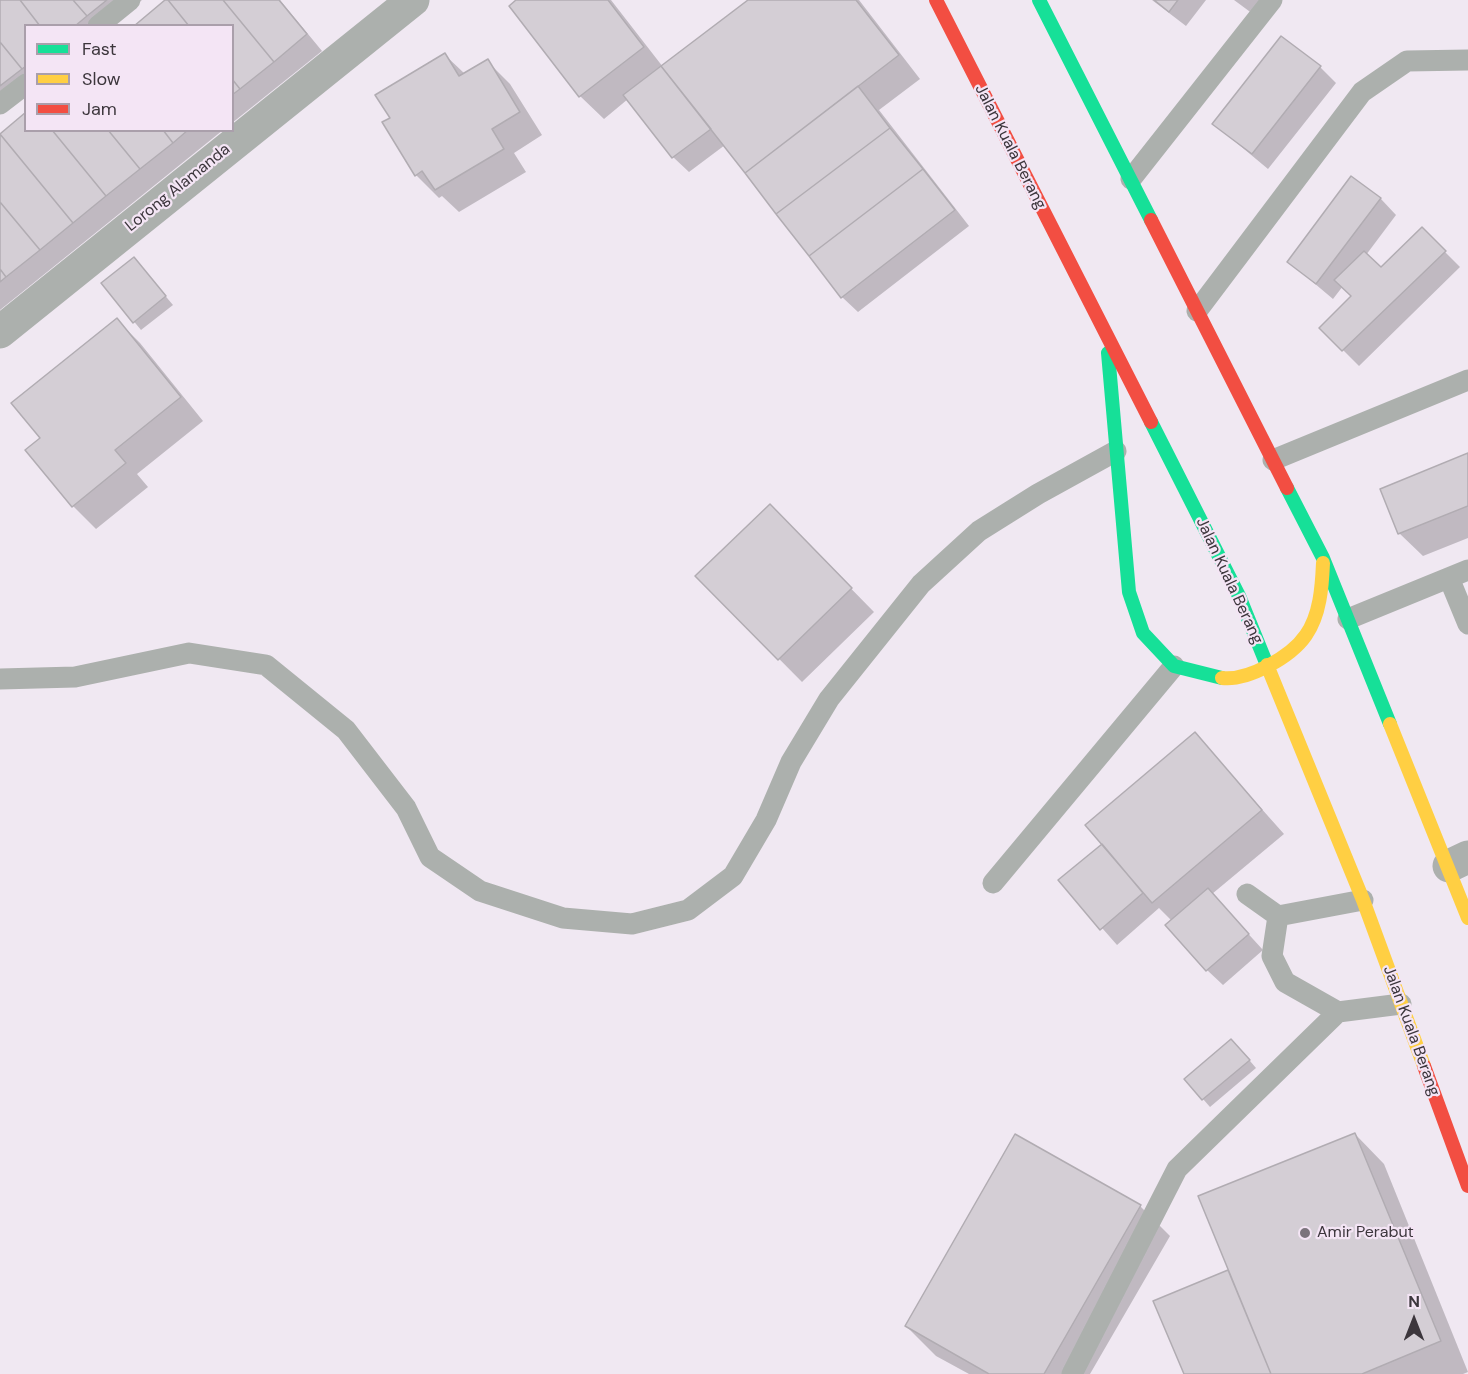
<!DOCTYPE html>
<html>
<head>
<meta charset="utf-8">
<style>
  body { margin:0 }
  #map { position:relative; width:1468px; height:1374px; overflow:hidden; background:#f0e8f2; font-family:"DM Sans",sans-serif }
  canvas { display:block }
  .legend { position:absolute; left:24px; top:24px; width:210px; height:108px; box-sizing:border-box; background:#f4e5f5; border:2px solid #aa9fab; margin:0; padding:8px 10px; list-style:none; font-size:18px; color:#3c363c }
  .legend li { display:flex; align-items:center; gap:12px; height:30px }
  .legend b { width:30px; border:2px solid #aa9fab }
  .north { position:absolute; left:1384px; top:1290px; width:60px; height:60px; -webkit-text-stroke:4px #f4e5f5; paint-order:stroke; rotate:0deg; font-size:16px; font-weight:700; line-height:24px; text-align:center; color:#3c363c }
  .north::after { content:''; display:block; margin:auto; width:21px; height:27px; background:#3c363c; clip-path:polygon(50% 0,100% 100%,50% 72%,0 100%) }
</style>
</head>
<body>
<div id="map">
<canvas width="1468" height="1374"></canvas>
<ul class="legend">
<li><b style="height:8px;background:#16e098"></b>Fast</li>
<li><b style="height:8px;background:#ffcf43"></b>Slow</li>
<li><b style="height:8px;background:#f24e42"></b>Jam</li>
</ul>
<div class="north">N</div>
</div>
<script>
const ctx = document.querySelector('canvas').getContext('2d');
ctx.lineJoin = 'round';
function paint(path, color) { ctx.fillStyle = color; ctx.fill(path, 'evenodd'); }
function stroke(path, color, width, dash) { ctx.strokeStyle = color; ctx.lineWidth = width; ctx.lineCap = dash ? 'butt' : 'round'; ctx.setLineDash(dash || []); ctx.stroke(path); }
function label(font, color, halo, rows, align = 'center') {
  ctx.font = font + ' "DM Sans",sans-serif'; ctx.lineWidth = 4.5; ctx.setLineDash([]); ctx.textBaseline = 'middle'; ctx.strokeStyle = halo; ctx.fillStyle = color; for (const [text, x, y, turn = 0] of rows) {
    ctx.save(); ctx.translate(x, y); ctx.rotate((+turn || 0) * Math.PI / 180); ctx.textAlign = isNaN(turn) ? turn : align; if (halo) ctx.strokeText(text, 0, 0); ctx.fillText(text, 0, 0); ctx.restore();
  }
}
paint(new Path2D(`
  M0,0H142L111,26H26V94L0,114Z
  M167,0H280L322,51L232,123V26Z
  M519,0H611L663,67L750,0H859L920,79L879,110L969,226L858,312L842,297L725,145L689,172L673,157L628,99L604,119L580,96Z
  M1152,0H1206L1186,26Z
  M1234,0H1264L1253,14Z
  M445,55L465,74L487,61L510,84L542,135L514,153L526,172L459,212L442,196L439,198L416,175L392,118Z
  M1320,67L1336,83L1268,169L1214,124Z
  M26,130H223L0,310V134Z
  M1351,178L1381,199L1396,215L1366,255L1381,270L1422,229L1460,267L1359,366L1321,328L1353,296L1343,286L1333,299L1289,262Z
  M134,259L173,305L141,330L103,284Z
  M117,320L140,343L203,421L137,474L148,487L96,529L73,506L27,450L42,438Z
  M1468,455V538L1423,556L1399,533Z
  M770,506L874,612L802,682L697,576Z
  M1195,734L1284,834L1212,894L1263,950L1223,985L1207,970L1172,921L1159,908L1117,945L1060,880L1104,844Z
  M1239,1048L1256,1068L1210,1107L1203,1099Z
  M1355,1134L1384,1164L1468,1372L1463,1374H1185L1155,1301L1230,1270Z
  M1016,1136L1140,1206L1170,1236L1090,1374H969L936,1356L906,1326Z`), '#0003');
const building = new Path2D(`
  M0,0H20L40,26H26V66L22,69L0,42Z
  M20,0H73L87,16L75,26H40Z
  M73,0H107L87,16Z
  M165,0H168L189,26H134Z
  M168,0H223L274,62L240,89L232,79V26H189Z
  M223,0H279L307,34L274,62Z
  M516,0H608L644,47L579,97L509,6Z
  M748,0H856L899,55L745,173L661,66Z
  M1154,0H1178L1169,12Z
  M1281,36L1321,66L1252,154L1212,124Z
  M0,42L22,69L0,86Z
  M445,53L459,76L488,59L520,112L492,129L504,149L435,190L422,171L415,176L382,122L390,118L375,95Z
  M661,66L711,129L672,158L623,95Z
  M232,79L240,89L232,95Z
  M858,86L890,128L776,214L745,173Z
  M26,112V130H52L106,196L73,223L0,134Z
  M890,128L923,169L809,256L776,214Z
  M52,130H108L140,169L106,196Z
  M108,130H163L173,143L140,169Z
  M163,130H188L173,143Z
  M0,134L73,223L40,250L0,202Z
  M923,169L955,210L841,298L809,256Z
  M1351,176L1381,198L1316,284L1287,262Z
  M0,202L40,250L6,277L0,269Z
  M1422,227L1446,251L1342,351L1319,328L1351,296L1334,280L1364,251L1381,267Z
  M134,257L166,296L133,323L101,283Z
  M0,269L6,277L0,282Z
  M117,318L181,397L115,450L126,463L72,507L25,450L40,438L11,403Z
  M1468,453V506L1398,534L1380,489Z
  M770,504L852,588L778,660L695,576Z
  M1195,732L1262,810L1152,903L1085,825Z
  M1102,844L1143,893L1100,930L1058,880Z
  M1208,888L1249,934L1206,971L1165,925Z
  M1231,1039L1250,1060L1202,1100L1184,1079Z
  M1355,1133L1441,1341L1362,1374H1271L1198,1196Z
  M1015,1134L1141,1205L1044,1374H989L905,1326Z
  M1228,1270L1271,1374H1184L1153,1301Z`);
paint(building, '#d4ced5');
stroke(building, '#b1acb2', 1.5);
stroke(new Path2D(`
  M98,26L130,0
  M0,104L26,84
  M1131,179L1272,0
  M1197,311L1362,92L1407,61L1468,60
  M1273,460L1468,380
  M1449,578L1468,624
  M1348,619L1468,570
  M0,679L75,677L189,653L266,665L346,730L406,808L430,857L480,891L563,918L632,924L688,910L733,876L766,820L791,762L829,699L921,584L979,531L1038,494L1116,451
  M993,883L1174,666
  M1247,894L1278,916
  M1338,1012L1285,982L1272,956L1278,916L1363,900
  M1072,1374L1177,1169L1338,1012L1401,1004`), '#acb0ad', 21);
stroke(new Path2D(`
  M0,332L413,0
  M1449,866L1468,857`), '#acb0ad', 33);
stroke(new Path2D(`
  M1039,0L1151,220
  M1108,353L1129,592L1143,633L1174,666L1222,678
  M1151,422L1239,596L1267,665
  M1287,488L1323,558L1390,724`), '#16e098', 14);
stroke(new Path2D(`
  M1267,665L1363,900L1424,1066
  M1222,678C1248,681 1291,657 1306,635C1320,615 1322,587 1323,563
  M1390,724L1468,918`), '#ffcf43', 14);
stroke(new Path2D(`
  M936,0L1151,422
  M1151,220L1287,488
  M1424,1066L1468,1186`), '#f24e42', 14);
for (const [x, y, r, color] of [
  [1305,1233,6,"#7b747c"]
]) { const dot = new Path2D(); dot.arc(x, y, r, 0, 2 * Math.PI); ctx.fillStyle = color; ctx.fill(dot); stroke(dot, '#f4e5f5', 2); }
label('16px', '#3c363c', '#f4e5f5', [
  ["Jalan Kuala Berang",1010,147,63],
  ["Lorong Alamanda",178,188,-39],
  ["Jalan Kuala Berang",1229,581,65],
  ["Jalan Kuala Berang",1411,1031,70]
]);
label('16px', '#3c363c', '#f4e5f5', [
  ["Amir Perabut",1317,1233]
], 'left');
</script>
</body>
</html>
